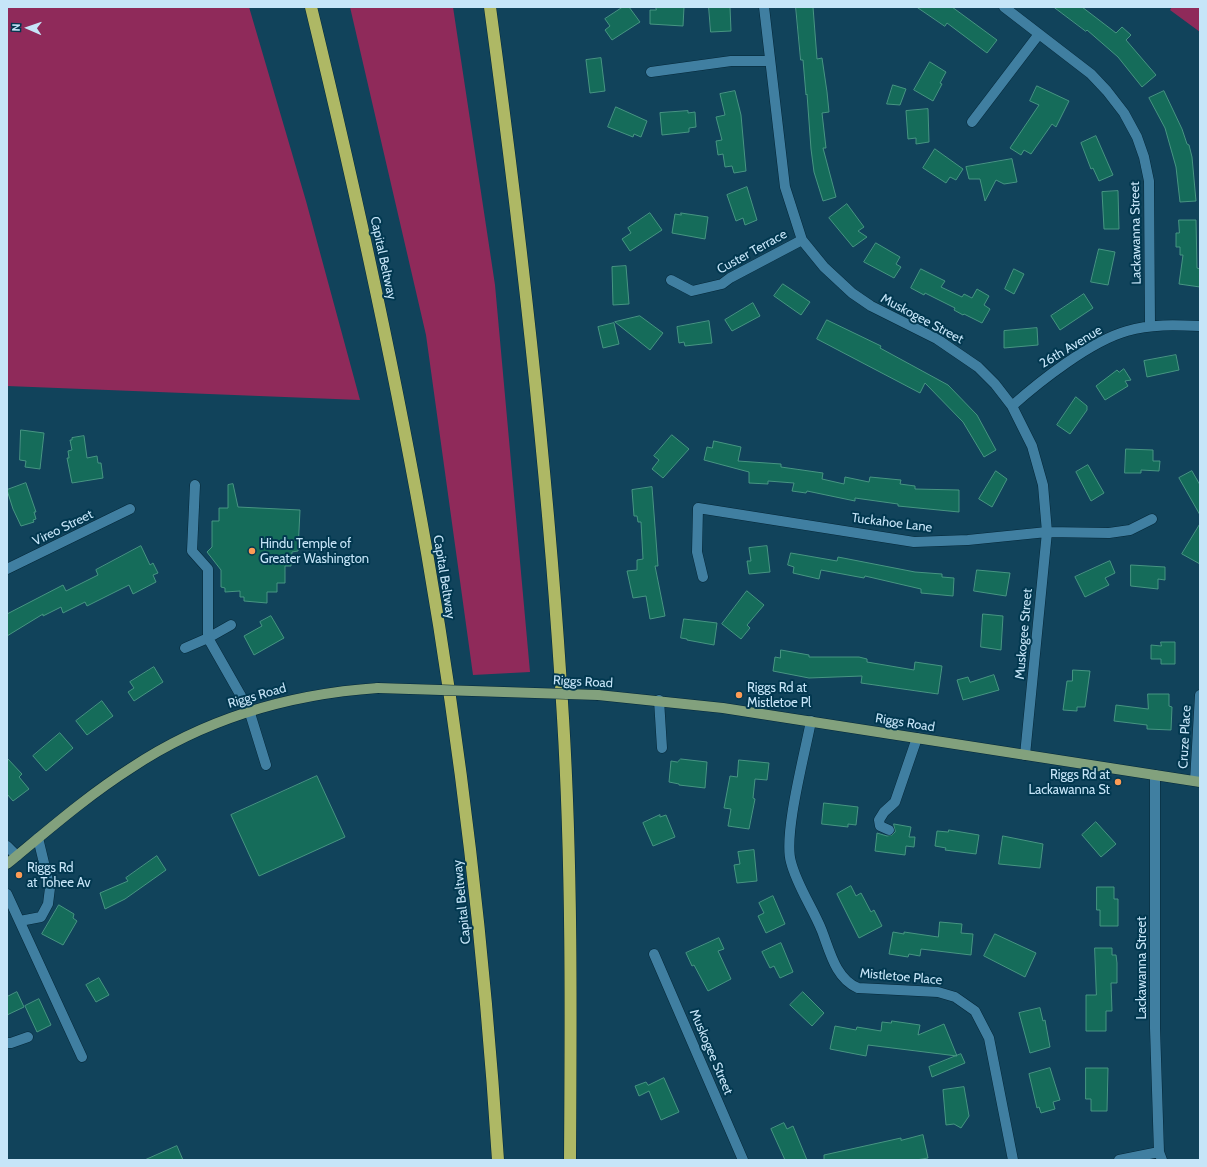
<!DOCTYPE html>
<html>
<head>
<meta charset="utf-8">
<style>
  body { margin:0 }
  #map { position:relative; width:1207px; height:1167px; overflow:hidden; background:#11435b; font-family:Cabin,sans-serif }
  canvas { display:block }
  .frame { position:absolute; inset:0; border:8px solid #c6e5f8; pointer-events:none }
  .north { position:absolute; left:8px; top:8px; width:40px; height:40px; -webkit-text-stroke:3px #023850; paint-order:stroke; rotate:272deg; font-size:11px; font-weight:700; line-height:16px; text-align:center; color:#c6e5f8 }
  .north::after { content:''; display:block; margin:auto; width:14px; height:18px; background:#c6e5f8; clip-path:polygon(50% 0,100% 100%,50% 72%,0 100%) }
</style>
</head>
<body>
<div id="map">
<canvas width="1207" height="1167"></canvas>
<div class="frame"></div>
<div class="north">N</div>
</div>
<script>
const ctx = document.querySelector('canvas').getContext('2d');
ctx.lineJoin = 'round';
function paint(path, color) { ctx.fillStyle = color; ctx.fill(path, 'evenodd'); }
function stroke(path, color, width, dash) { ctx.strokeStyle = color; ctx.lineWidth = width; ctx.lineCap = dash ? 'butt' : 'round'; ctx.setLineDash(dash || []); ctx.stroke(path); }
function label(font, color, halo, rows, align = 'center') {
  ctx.font = font + ' Cabin,sans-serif'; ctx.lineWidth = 4; ctx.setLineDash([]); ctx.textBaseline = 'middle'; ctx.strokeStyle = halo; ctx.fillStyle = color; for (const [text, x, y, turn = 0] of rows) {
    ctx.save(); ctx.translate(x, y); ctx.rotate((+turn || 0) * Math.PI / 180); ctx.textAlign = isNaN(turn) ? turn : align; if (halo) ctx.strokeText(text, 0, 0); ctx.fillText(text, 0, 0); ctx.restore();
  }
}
paint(new Path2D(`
  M7,7H249L306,201L360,400L7,386Z
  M350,7H453L495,285L530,672L473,675L426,335Z
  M1172,7H1200V32L1170,10Z`), '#8f2a5a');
const building = new Path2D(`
  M623,7H629L640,22L612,40L605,30L610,26L605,19Z
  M656,7H684L683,26L650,24V10H656Z
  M709,7H730L731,31L711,32Z
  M796,7H813L817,59L822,58L827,92L829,112L822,113L826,148H823L836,197L823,201L814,172L811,149L807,94L806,95L803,60H801Z
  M917,7H952L997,40L987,53L947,23L945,26Z
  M1054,7H1082L1116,33L1122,27L1131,35L1126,40L1156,75L1142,87L1118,57L1087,30L1086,31Z
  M601,58L605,91L590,93L586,60Z
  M930,62L946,72L940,83L942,84L933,101L914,90Z
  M893,85L906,89L900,105L887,104Z
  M1037,86L1069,101L1056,127L1052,124L1031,154L1024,150L1021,155L1010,148L1039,105L1030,101Z
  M735,91L741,115L746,171L734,173L732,166L725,167L723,154L718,155L716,141L722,140L716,117L725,115L720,94Z
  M1164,91L1182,129L1187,144L1189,145L1192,157L1196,201L1180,202L1176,167L1165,128L1149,98Z
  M616,107L647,121L641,137L634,134L633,137L608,127Z
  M928,109L929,142L916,144V138L908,139L906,111Z
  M688,111V113L695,112L696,127L689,128V132L662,135L660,113Z
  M1096,136L1113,175L1099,181L1093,168L1091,169L1081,143Z
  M935,149L963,169L956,180L950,177L946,183L923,168Z
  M1012,159L1017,182L1004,184L996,180L985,201L980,179H969L966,167Z
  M747,187L757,220L745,225L743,218L736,221L727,195Z
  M1118,191L1119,229H1104L1102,192Z
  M847,204L864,227L858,231L867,237L853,247L829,218Z
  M650,213L662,230L630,251L622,239L631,233L628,228Z
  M681,213L708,217L705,239L672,233L675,214L681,215Z
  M1179,220H1196L1197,268L1200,269V287L1179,284L1183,255H1180V247H1176V233H1179Z
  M876,243L900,257L896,264L901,267L894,278L864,262Z
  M1099,249L1115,252L1108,285L1091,282Z
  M626,266L629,304L613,305L612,267Z
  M921,269L945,281L941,287L962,297L964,294L972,298L977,289L989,296L984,305L990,309L982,323L964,314L963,315L954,310L955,308L925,293L924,295L911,288Z
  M1014,269L1024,274L1014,294L1005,289Z
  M783,284L810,302L801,315L774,296Z
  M1084,294L1093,308L1060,330L1051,316Z
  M753,303L760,316L732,331L725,320Z
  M640,316L663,333L650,350L615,322Z
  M827,320L881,346L880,348L948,385L977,415L996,450L984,457L963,422L925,383L920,393L817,339Z
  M709,321L712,343L685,346L684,342L679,343L677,327Z
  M614,323L619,344L603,348L598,327Z
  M1037,328L1038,345L1004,348V331Z
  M1176,355L1179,370L1147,377L1144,361Z
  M1124,369L1131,380L1125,381L1128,386L1105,400L1096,386L1117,370L1119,372Z
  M1076,397L1087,406V410L1070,434L1057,425Z
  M21,430L44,433L40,469L25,467L26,461L20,460Z
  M672,435L689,449L663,478L652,469L659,460L654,456Z
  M84,436L87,458L97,456L98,463H101L103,478L72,483L67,458H69L68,451L72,450L70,440H72V438Z
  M714,441L741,447L738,461L781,464V467L823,473L822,479L844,484L845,477L869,482L870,477L901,480L900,484L915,486V489L959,490V512L898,506V504L855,498V501L807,491L806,493L792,491L794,483L768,481V484L749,483V472L704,460L707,447L712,448Z
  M1126,449L1153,450V461H1160L1159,471L1141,470V473H1125Z
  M1088,465L1104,493L1091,501L1076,472Z
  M996,471L1007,479L992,507L979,499Z
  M1192,471L1200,485V515L1179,478Z
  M26,483L36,512H34L36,519L33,520L34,522L21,526L13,509L7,490Z
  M233,484L238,507L300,510L298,551L292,552L291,566H285V583H277V592H267V603L244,601V597H240V591L225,592V588L221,587V570L207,552L212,547V521H219V508H228V485Z
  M652,487L658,566H655L665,616L650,619L646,596L633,598L627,571L637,570V560L643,559L641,522H638L637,516H634L632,490Z
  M1200,524V564L1182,554Z
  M141,546L150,565L153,563L158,573L153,575L156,582L133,594L129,585L87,606L85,602L63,613L61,607L43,616V614L7,636V614L63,585L66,591L98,575L96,570Z
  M767,546L770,572L749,574L747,561H751L749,548Z
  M791,553L837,561L838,557L915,572L942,574V577L954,578L953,596L921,593V589L865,576L864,578L821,570L819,579L793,573L794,567L788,565Z
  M1110,561L1115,573L1105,578L1109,585L1085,597L1075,577Z
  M1131,565L1165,567V580L1158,579V589L1131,586Z
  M977,570L1010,573L1006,596L974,591Z
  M747,591L764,605L747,625L750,628L741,639L722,624Z
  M983,614L1003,616L1001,650L981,647Z
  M271,616L284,638L254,655L244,636L262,626L260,622Z
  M684,619L717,623L714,645L687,640V639L681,638Z
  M1161,642H1175V664H1161V659H1151V645L1161,646Z
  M781,650L809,655V657H859L867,659V662L914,670L915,662L942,666L938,694L861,683L862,676L809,678L773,671L775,657L780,658Z
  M154,667L163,682L134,701L128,692L134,688L130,682Z
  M1073,670L1090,671L1085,707H1077V711L1063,710L1067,681H1072Z
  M994,675L999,690L963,700L957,680L968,677L970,682Z
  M1148,694H1169V706L1172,707L1171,730L1147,729V725L1114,721L1116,705L1148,709Z
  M102,701L113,716L87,735L76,721Z
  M60,733L73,748L46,771L33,756Z
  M7,758L22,774L19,777L29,789L13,801L7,794Z
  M681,759L707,762L705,788L679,785V784L669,782L671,761L677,762Z
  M739,760L769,763L767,780L755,779L753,798L755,799L749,829L728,826L731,809L724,808L730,776L737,777Z
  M317,776L345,837L259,876L231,815Z
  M824,803L858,807L856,825L848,824V827L822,824Z
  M660,815V817L666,815L675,837L653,846L643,823Z
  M1096,822L1116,844L1101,857L1082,835Z
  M894,824L911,827L909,837H915L914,847L906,846L905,855L875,851L877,833L887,836L892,835L895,832Z
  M949,830L979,835L976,854L945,850L946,848L935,846L937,831L948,832Z
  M1003,836L1043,844L1040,868L999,864Z
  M754,850L757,881L737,883L734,865L740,864L738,852Z
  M157,856L166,870L125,899L105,909L100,893L128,881L126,878Z
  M851,886L856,896L861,893L871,912L874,910L882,926L859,938L837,894Z
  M1097,887H1114V899H1118V926H1100V910H1097Z
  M773,896L785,924L766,933L758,916L764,913L759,903Z
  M59,905L74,914L73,918L77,921L63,945L42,934Z
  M940,922L962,924L961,933L973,934L971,955L921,949L920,956L909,954L908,957L889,954L893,932L904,934V932L938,937Z
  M995,934L1036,953L1025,977L984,956Z
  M719,938L724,949L718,951L731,979L708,991L694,965L692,966L686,953Z
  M781,943L793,972L780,978L774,966L770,968L762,952Z
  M1095,948H1112V955H1116L1117,963V983H1111L1112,1011H1106V1031H1086V995H1096Z
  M99,978L109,995L96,1002L86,985Z
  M17,992L24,1007L7,1015V997Z
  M803,992L824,1013L812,1026L790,1005Z
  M39,999L51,1025L37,1032L25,1006Z
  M1040,1008L1043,1021L1045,1020L1050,1047L1030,1053L1019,1013Z
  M892,1021L920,1025L918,1035L944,1024L957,1056L868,1045L866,1056L830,1049L835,1026L856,1030L857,1027L881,1031L882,1022L891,1023Z
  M961,1054L965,1063L932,1077L929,1067Z
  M1050,1068L1060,1100L1053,1102L1055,1109L1041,1113L1039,1107L1037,1108L1029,1074Z
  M1086,1068H1108L1107,1111H1091V1099H1086Z
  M664,1078L679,1112L661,1120L649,1091L639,1096L635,1086L646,1082L648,1085Z
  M964,1087L969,1116L961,1128L954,1124L946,1125L943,1090Z
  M784,1123L787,1129L793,1126L807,1160H785L771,1129Z
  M923,1135L928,1158L916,1160H824V1155L901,1138V1140Z
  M177,1146L183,1160H145Z`);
paint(building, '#156c5a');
stroke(building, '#479582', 1);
const minor = new Path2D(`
  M764,7L785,187L802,240L824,267L852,293L871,306L937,339L978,367L995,384L1012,406L1032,446L1043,485L1047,532L1025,755
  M1004,7L1091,74L1107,91L1124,113L1137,137L1144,157L1149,181L1150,326
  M651,72L731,61H769
  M972,122L1039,34
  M671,280L692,291L722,284L730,278L802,240
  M1012,406C1040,381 1091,341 1127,331C1151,324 1175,325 1200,326
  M195,485L192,551L208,569V638L231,625
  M7,569L130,509
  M703,577L697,552L698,508L914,542L968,540L1047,532L1109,533L1130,530L1152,519
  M185,648L208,638L249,710L266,765
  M659,700L662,748
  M811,721C805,753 783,835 791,862C797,886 813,908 822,931C830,952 836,979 858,988L938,992L955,997L975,1011L989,1038L1013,1160
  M1155,775V1028L1159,1152L1162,1160
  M1195,781L1200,695
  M889,830L880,826L879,820L884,812L895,802L917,738
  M7,846L17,856
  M7,894L82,1057
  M20,921L41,917L48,904L50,888L38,838
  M654,954L743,1160
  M7,1043H11L28,1037
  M1119,1160L1159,1152`);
const major = new Path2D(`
  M598,695L723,708L1200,782
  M7,864C47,831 87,796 131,768C206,718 289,694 378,688`);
const highway = new Path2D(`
  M311,7C355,188 395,370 427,553C462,754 485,957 498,1160
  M490,7C522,243 549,480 563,718C572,865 571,1013 570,1160`);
stroke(minor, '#052839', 11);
stroke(major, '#052839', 11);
stroke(highway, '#052839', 13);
stroke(minor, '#407fa1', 10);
stroke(major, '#82a17d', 10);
stroke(highway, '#aeb865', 12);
const majorBridge = new Path2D(`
  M378,688L598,695`);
stroke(majorBridge, '#052839', 11, []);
stroke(majorBridge, '#82a17d', 10);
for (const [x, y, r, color] of [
  [252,551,4,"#fd9c55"],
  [739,695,4,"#fd9c55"],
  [1118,782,4,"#fd9c55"],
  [19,875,4,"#fd9c55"]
]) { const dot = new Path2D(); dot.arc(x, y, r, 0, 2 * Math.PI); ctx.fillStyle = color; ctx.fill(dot); stroke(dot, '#023850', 1.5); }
label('13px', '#c6e5f8', '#023850', [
  ["Lackawanna Street",1136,233,-91],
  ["Custer Terrace",752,252,-29],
  ["Capital Beltway",383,258,78],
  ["Muskogee Street",922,319,28],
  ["26th Avenue",1071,347,-31],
  ["Tuckahoe Lane",892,523,7],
  ["Vireo Street",63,528,-26],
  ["Capital Beltway",444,577,81],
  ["Muskogee Street",1024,634,-85],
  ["Riggs Road",583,682,3],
  ["Riggs Road",257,696,-16],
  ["Riggs Road",905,723,9],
  ["Cruze Place",1185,737,-87],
  ["Capital Beltway",462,902,-96],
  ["Lackawanna Street",1142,968,-90],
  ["Mistletoe Place",901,977,5],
  ["Muskogee Street",711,1052,67]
]);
label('13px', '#c6e5f8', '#023850', [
  ["Hindu Temple of",260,544],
  ["Greater Washington",260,559],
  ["Riggs Rd at",747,688],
  ["Mistletoe Pl",747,703],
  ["Riggs Rd at",1110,775,"right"],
  ["Lackawanna St",1110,790,"right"],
  ["Riggs Rd",27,868],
  ["at Tohee Av",27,883]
], 'left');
</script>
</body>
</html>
